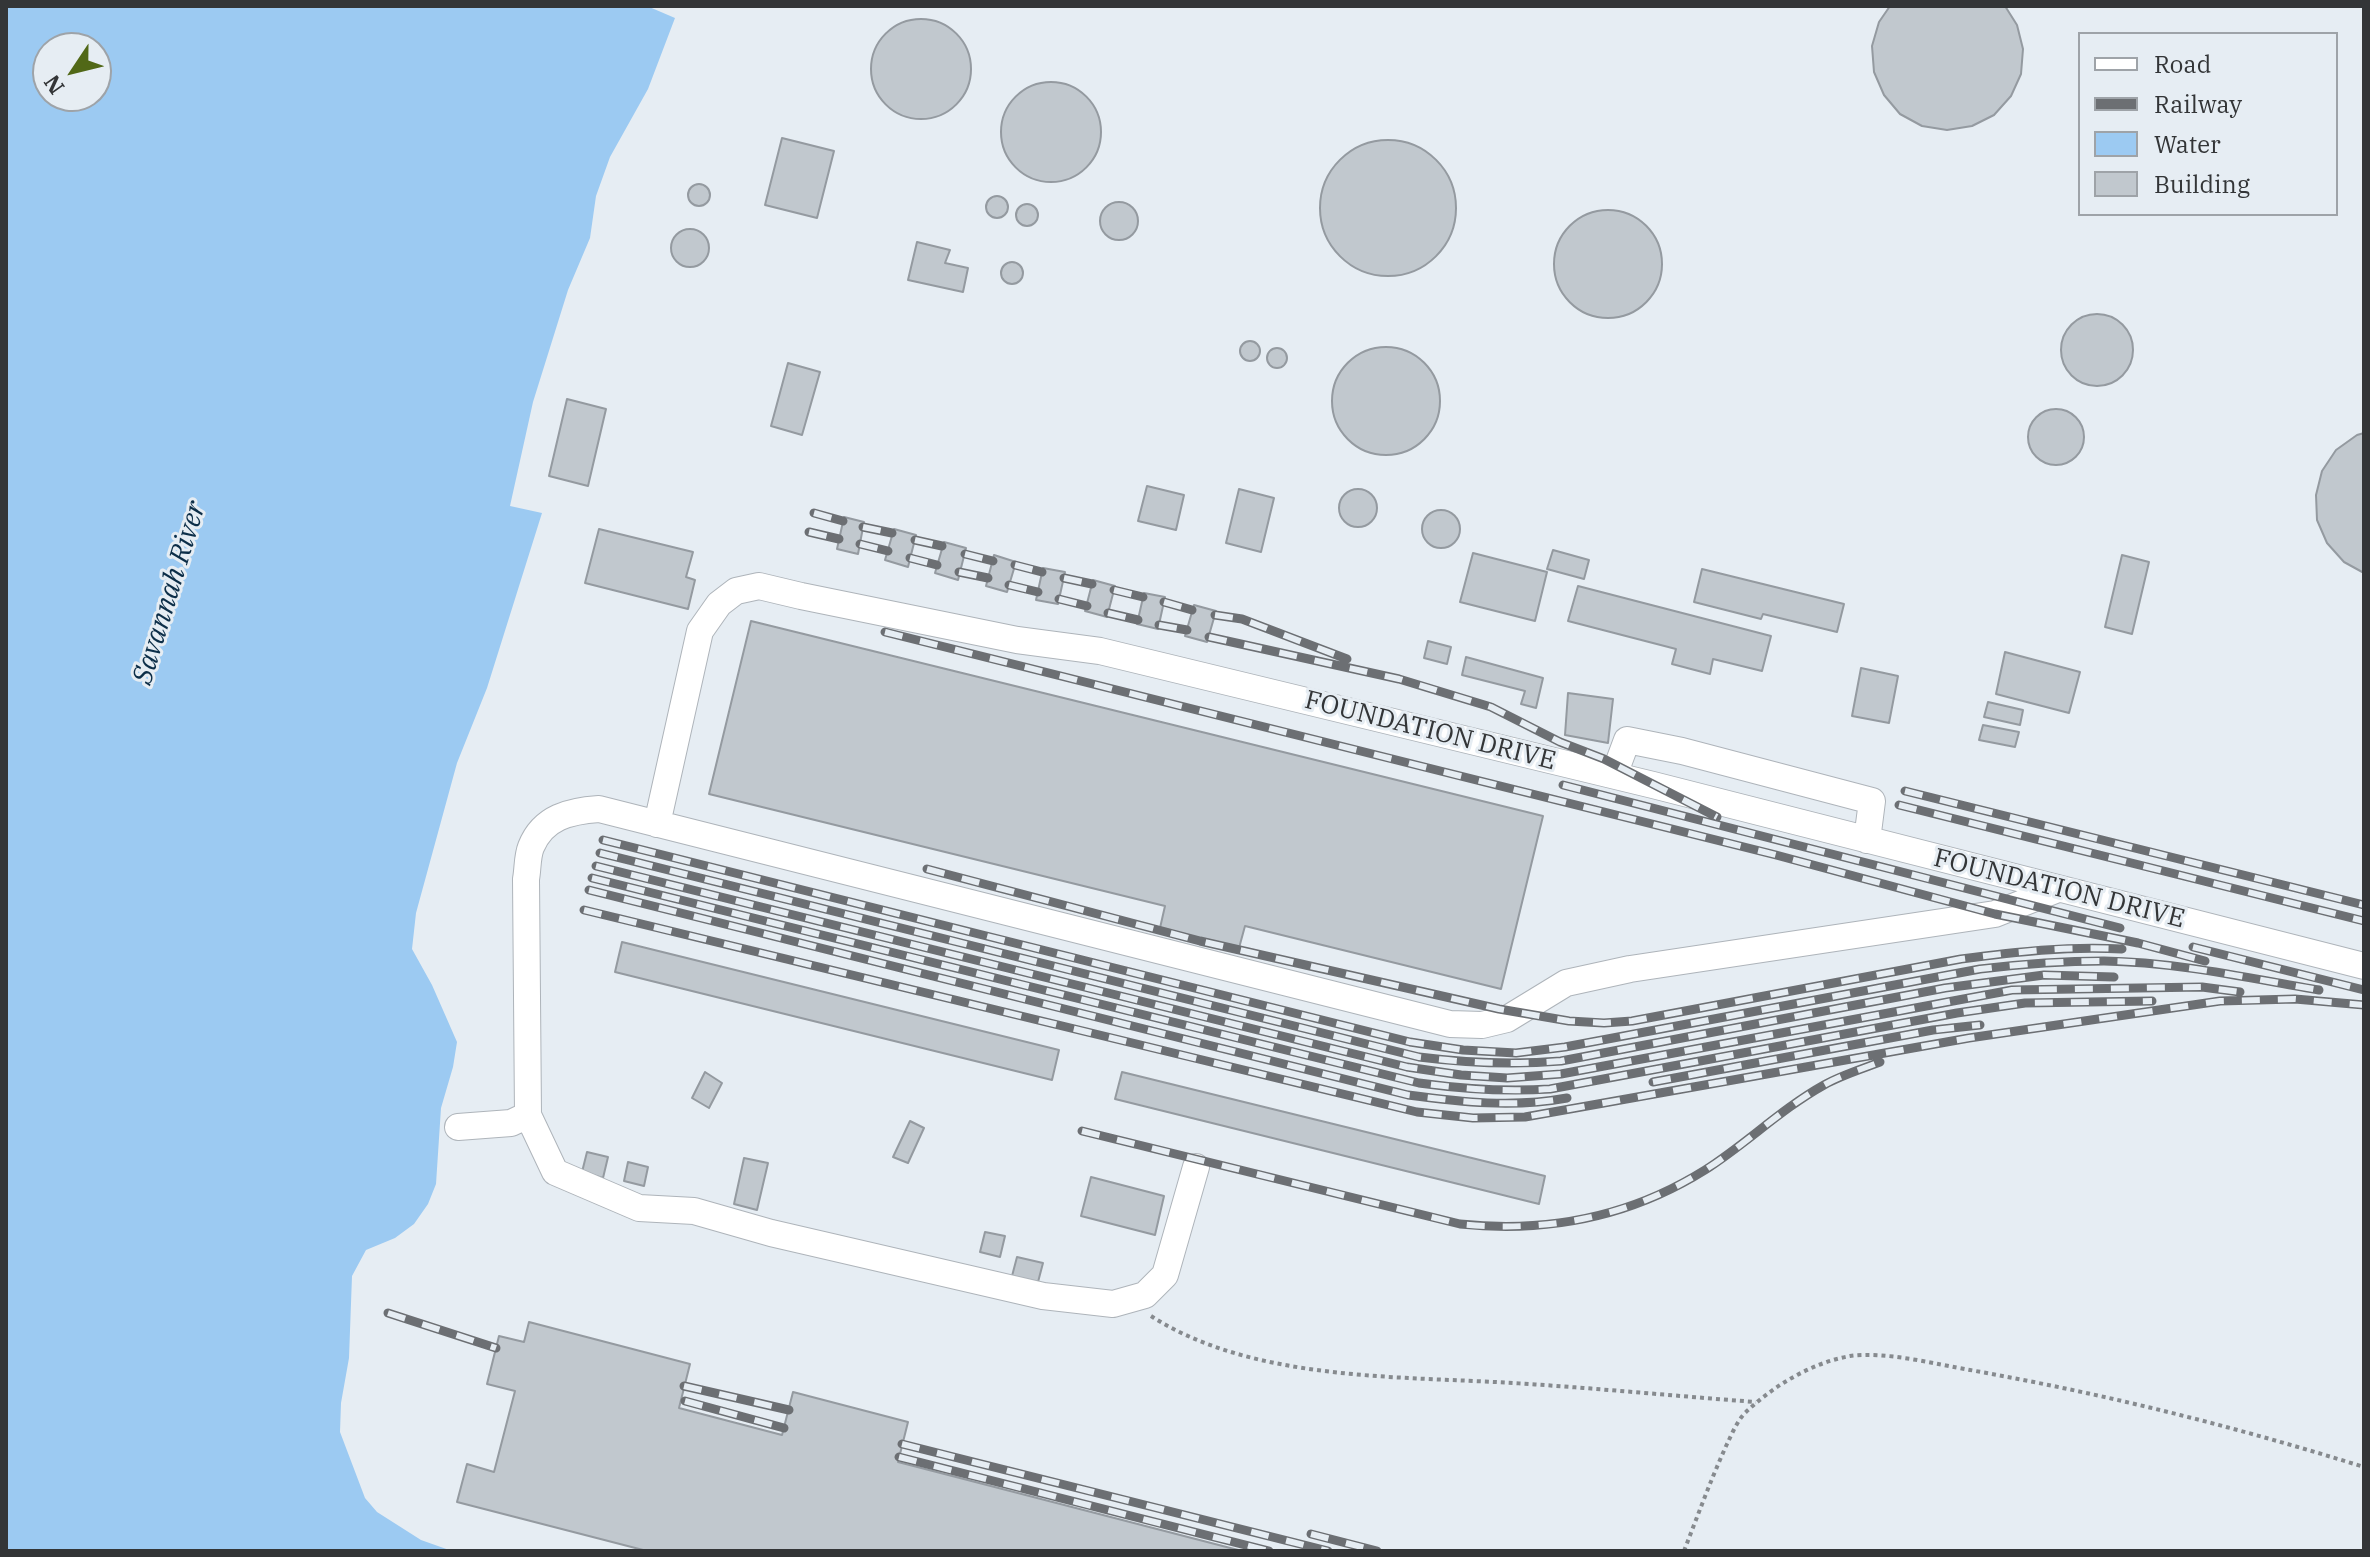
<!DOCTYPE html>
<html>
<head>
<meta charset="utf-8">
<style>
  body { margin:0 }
  #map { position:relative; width:2370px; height:1557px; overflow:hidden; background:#e6edf3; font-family:"IBM Plex Serif",serif }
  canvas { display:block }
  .frame { position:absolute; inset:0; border:8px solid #333537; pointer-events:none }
  .legend { position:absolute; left:2078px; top:32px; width:260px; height:184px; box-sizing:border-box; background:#e6edf3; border:2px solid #9ea3a8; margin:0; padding:10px 14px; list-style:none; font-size:24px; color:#333537 }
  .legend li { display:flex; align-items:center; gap:16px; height:40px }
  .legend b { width:40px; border:2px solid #9ea3a8 }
  .north { position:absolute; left:32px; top:32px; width:80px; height:80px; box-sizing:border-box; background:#e6edf3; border:2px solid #9ea3a8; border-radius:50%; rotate:235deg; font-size:22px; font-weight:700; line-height:32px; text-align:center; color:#333537 }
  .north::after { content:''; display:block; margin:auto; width:28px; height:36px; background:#516817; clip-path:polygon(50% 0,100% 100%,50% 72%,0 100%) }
</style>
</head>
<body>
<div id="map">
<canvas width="2370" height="1557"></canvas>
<div class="frame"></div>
<ul class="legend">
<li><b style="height:10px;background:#fff"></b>Road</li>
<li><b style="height:10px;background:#6c6f73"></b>Railway</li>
<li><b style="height:22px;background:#9ccaf2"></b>Water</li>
<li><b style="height:22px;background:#c1c8ce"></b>Building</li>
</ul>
<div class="north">N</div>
</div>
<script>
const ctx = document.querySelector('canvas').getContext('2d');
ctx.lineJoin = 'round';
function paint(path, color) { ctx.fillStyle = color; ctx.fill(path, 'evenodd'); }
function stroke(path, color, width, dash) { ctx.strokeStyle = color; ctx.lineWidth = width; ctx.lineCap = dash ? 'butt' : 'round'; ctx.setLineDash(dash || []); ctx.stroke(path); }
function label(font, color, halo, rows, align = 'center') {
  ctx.font = font + ' "IBM Plex Serif",serif'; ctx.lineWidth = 6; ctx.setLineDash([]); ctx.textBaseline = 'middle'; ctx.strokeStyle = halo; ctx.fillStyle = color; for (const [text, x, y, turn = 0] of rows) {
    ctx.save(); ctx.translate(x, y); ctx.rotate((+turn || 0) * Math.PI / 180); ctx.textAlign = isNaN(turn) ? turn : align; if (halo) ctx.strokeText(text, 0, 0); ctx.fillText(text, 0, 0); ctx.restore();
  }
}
paint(new Path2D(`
  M6,6H647L675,18L648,89L610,157L596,196L590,238L568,290L533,402L510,506L542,513L487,688L457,763L416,913L412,949L432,985L457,1042L453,1067L441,1108L436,1184L428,1204L414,1224L395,1238L366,1250L352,1276L349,1358L341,1403L340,1432L365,1498L377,1512L421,1540L452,1551H6ZM48,48H96V96H48Z`), '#9ccaf2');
const building = new Path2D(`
  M1890,6H2005L2017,25L2023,49L2021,74L2011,96L1994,115L1972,126L1947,130L1922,126L1900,114L1884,95L1874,72L1872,46L1879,22Z
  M871 69a50 50 0 1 1 100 0a50 50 0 1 1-100 0Z
  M1001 132a50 50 0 1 1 100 0a50 50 0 1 1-100 0Z
  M782,138L834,151L817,218L765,205Z
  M1320 208a68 68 0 1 1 136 0a68 68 0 1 1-136 0Z
  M688 195a11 11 0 1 1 22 0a11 11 0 1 1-22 0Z
  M986 207a11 11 0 1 1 22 0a11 11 0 1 1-22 0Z
  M1100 221a19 19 0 1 1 38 0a19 19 0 1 1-38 0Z
  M1016 215a11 11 0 1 1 22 0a11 11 0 1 1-22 0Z
  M1554 264a54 54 0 1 1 108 0a54 54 0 1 1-108 0Z
  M671 248a19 19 0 1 1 38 0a19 19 0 1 1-38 0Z
  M917,242L950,250L945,263L968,268L963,292L908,280Z
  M1001 273a11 11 0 1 1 22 0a11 11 0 1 1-22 0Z
  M2061 350a36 36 0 1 1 72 0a36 36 0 1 1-72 0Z
  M1240 351a10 10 0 1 1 20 0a10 10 0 1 1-20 0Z
  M1332 401a54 54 0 1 1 108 0a54 54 0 1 1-108 0Z
  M1267 358a10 10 0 1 1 20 0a10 10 0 1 1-20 0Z
  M788,363L820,372L802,435L771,426Z
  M567,399L606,409L588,486L549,476Z
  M2028 437a28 28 0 1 1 56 0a28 28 0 1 1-56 0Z
  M2364,433V573L2344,562L2327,543L2317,520L2316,495L2322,471L2336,450L2357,435Z
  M1147,486L1184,495L1176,530L1138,521Z
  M1339 508a19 19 0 1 1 38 0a19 19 0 1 1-38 0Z
  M1239,489L1274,498L1261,552L1226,543Z
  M1422 529a19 19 0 1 1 38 0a19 19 0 1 1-38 0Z
  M844,517L864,522L858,554L837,549Z
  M599,529L693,552L686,577L695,580L688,609L585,583Z
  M894,529L916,535L908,567L885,560Z
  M944,542L966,548L958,580L935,573Z
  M1553,550L1589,560L1584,579L1547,569Z
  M1473,553L1547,572L1535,621L1460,602Z
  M994,555L1016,562L1007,592L986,586Z
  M2122,555L2149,562L2132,634L2105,627Z
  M1043,568L1065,572L1058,604L1036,600Z
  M1702,569L1844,604L1837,632L1763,614L1761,619L1694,602Z
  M1093,580L1115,586L1107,617L1085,611Z
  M1578,586L1771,636L1762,671L1713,659L1710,674L1672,664L1676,649L1568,621Z
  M1144,593L1165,597L1158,629L1137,624Z
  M1194,605L1216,611L1207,642L1185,636Z
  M751,621L1543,816L1501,989L1245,926L1239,948L1160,928L1165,906L709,794Z
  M1428,641L1451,647L1447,664L1424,658Z
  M2005,652L2080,672L2069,713L1996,694Z
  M1466,657L1543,678L1536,708L1521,704L1525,691L1462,675Z
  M1861,668L1898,676L1889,723L1852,716Z
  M1568,693L1613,699L1608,743L1565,735Z
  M1988,702L2023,710L2020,725L1984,717Z
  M1983,725L2019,732L2015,747L1979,740Z
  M622,942L1059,1050L1052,1080L615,972Z
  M705,1072L722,1083L709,1108L692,1098Z
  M1122,1072L1545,1176L1539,1204L1115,1099Z
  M910,1121L924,1128L908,1163L893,1157Z
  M587,1152L608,1157L603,1178L582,1172Z
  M744,1158L768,1163L757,1210L734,1204Z
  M628,1162L648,1167L644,1186L624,1181Z
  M1091,1177L1164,1196L1155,1235L1081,1216Z
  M985,1232L1005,1236L1000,1257L980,1252Z
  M1017,1257L1043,1263L1038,1282L1012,1276Z
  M529,1322L690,1364L679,1408L782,1435L793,1392L908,1422L898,1462L1242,1551H647L457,1502L467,1464L494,1472L515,1391L487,1384L499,1336L524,1342Z`);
paint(building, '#c1c8ce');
stroke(building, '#949aa0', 2);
const minor = new Path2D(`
  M1614,775L1627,740L1682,751L1872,801L1867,840
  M657,824L700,631L719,604L736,591L759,586L801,596L1017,640L1100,651L1653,785L2364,966
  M528,1115L555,1172L639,1208L694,1211L771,1233L1043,1296L1113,1304L1145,1295L1165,1275L1196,1167
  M458,1127L511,1123L528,1115L526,879C528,869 527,857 531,847C543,817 570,811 599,809L1450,1024L1482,1025L1507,1019L1566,983L1630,969L1995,914L2058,889`);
stroke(minor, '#aeb4ba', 28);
stroke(new Path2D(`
  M1151,1316C1252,1381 1397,1376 1513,1383C1594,1388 1675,1396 1756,1402
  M1684,1551C1698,1515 1711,1479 1727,1444C1732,1434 1737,1421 1745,1413C1773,1386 1811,1363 1850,1356C1885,1351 1935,1364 1970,1370C2105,1394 2233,1426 2364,1467`), '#868a8e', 4, [4, 4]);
stroke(minor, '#fff', 26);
const rail = new Path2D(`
  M814,513L843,521
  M863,527L892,533
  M809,532L839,539
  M915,540L942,546
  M860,544L888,551
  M965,554L993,561
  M910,558L937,565
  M1015,565L1042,572
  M959,572L988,578
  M1064,578L1092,584
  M1009,585L1038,592
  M1114,590L1143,597
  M1059,599L1087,606
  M1164,602L1192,610
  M1108,613L1138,620
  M1215,615L1242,619L1347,659
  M1159,625L1187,630
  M885,632L1776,855L1995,914L2138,943L2205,961
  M1209,637L1399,679L1491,707L1560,742L1604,759L1717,817
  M1563,785L2120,928
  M1905,791L2364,905
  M1899,805L2364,921
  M603,840L1410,1042L1463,1050L1516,1053L1565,1047L1980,969C2022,964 2062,961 2104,961C2176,962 2248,978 2319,990
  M600,853L1419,1057C1467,1063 1512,1065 1561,1061L1945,988L2044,975L2114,977
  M596,866L1407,1067L1461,1075L1507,1078L1561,1074L2012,990L2202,987L2240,992
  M927,869L1200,941L1499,1009L1569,1021L1604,1023L1632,1021L1961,959C2015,952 2067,946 2122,949
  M592,878L1419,1083C1463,1089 1506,1092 1550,1089L1957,1013L2025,1003L2152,1001
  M589,890L1408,1095C1461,1102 1513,1108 1567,1098
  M584,910L1417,1112L1473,1118L1525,1117L1969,1038L2220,1001L2295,999L2364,1005
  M2193,947L2364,990
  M1653,1082L1933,1030L1980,1025
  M1082,1131L1460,1224C1547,1233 1630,1217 1705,1170C1746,1144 1781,1109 1824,1085C1842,1075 1862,1069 1880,1062
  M388,1313L496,1348
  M684,1386L789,1410
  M685,1401L784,1428
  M902,1444L1328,1551
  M899,1457L1269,1551
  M1311,1534L1377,1551`);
stroke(rail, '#6c6f73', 9);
stroke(rail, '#e6edf3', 6, [18]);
label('26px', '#333537', '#e6edf3', [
  ["FOUNDATION DRIVE",1430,731,14],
  ["FOUNDATION DRIVE",2059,889,14]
]);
label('italic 28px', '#0c2e48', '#e6edf3', [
  ["Savannah River",170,593,-73]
]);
</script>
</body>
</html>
